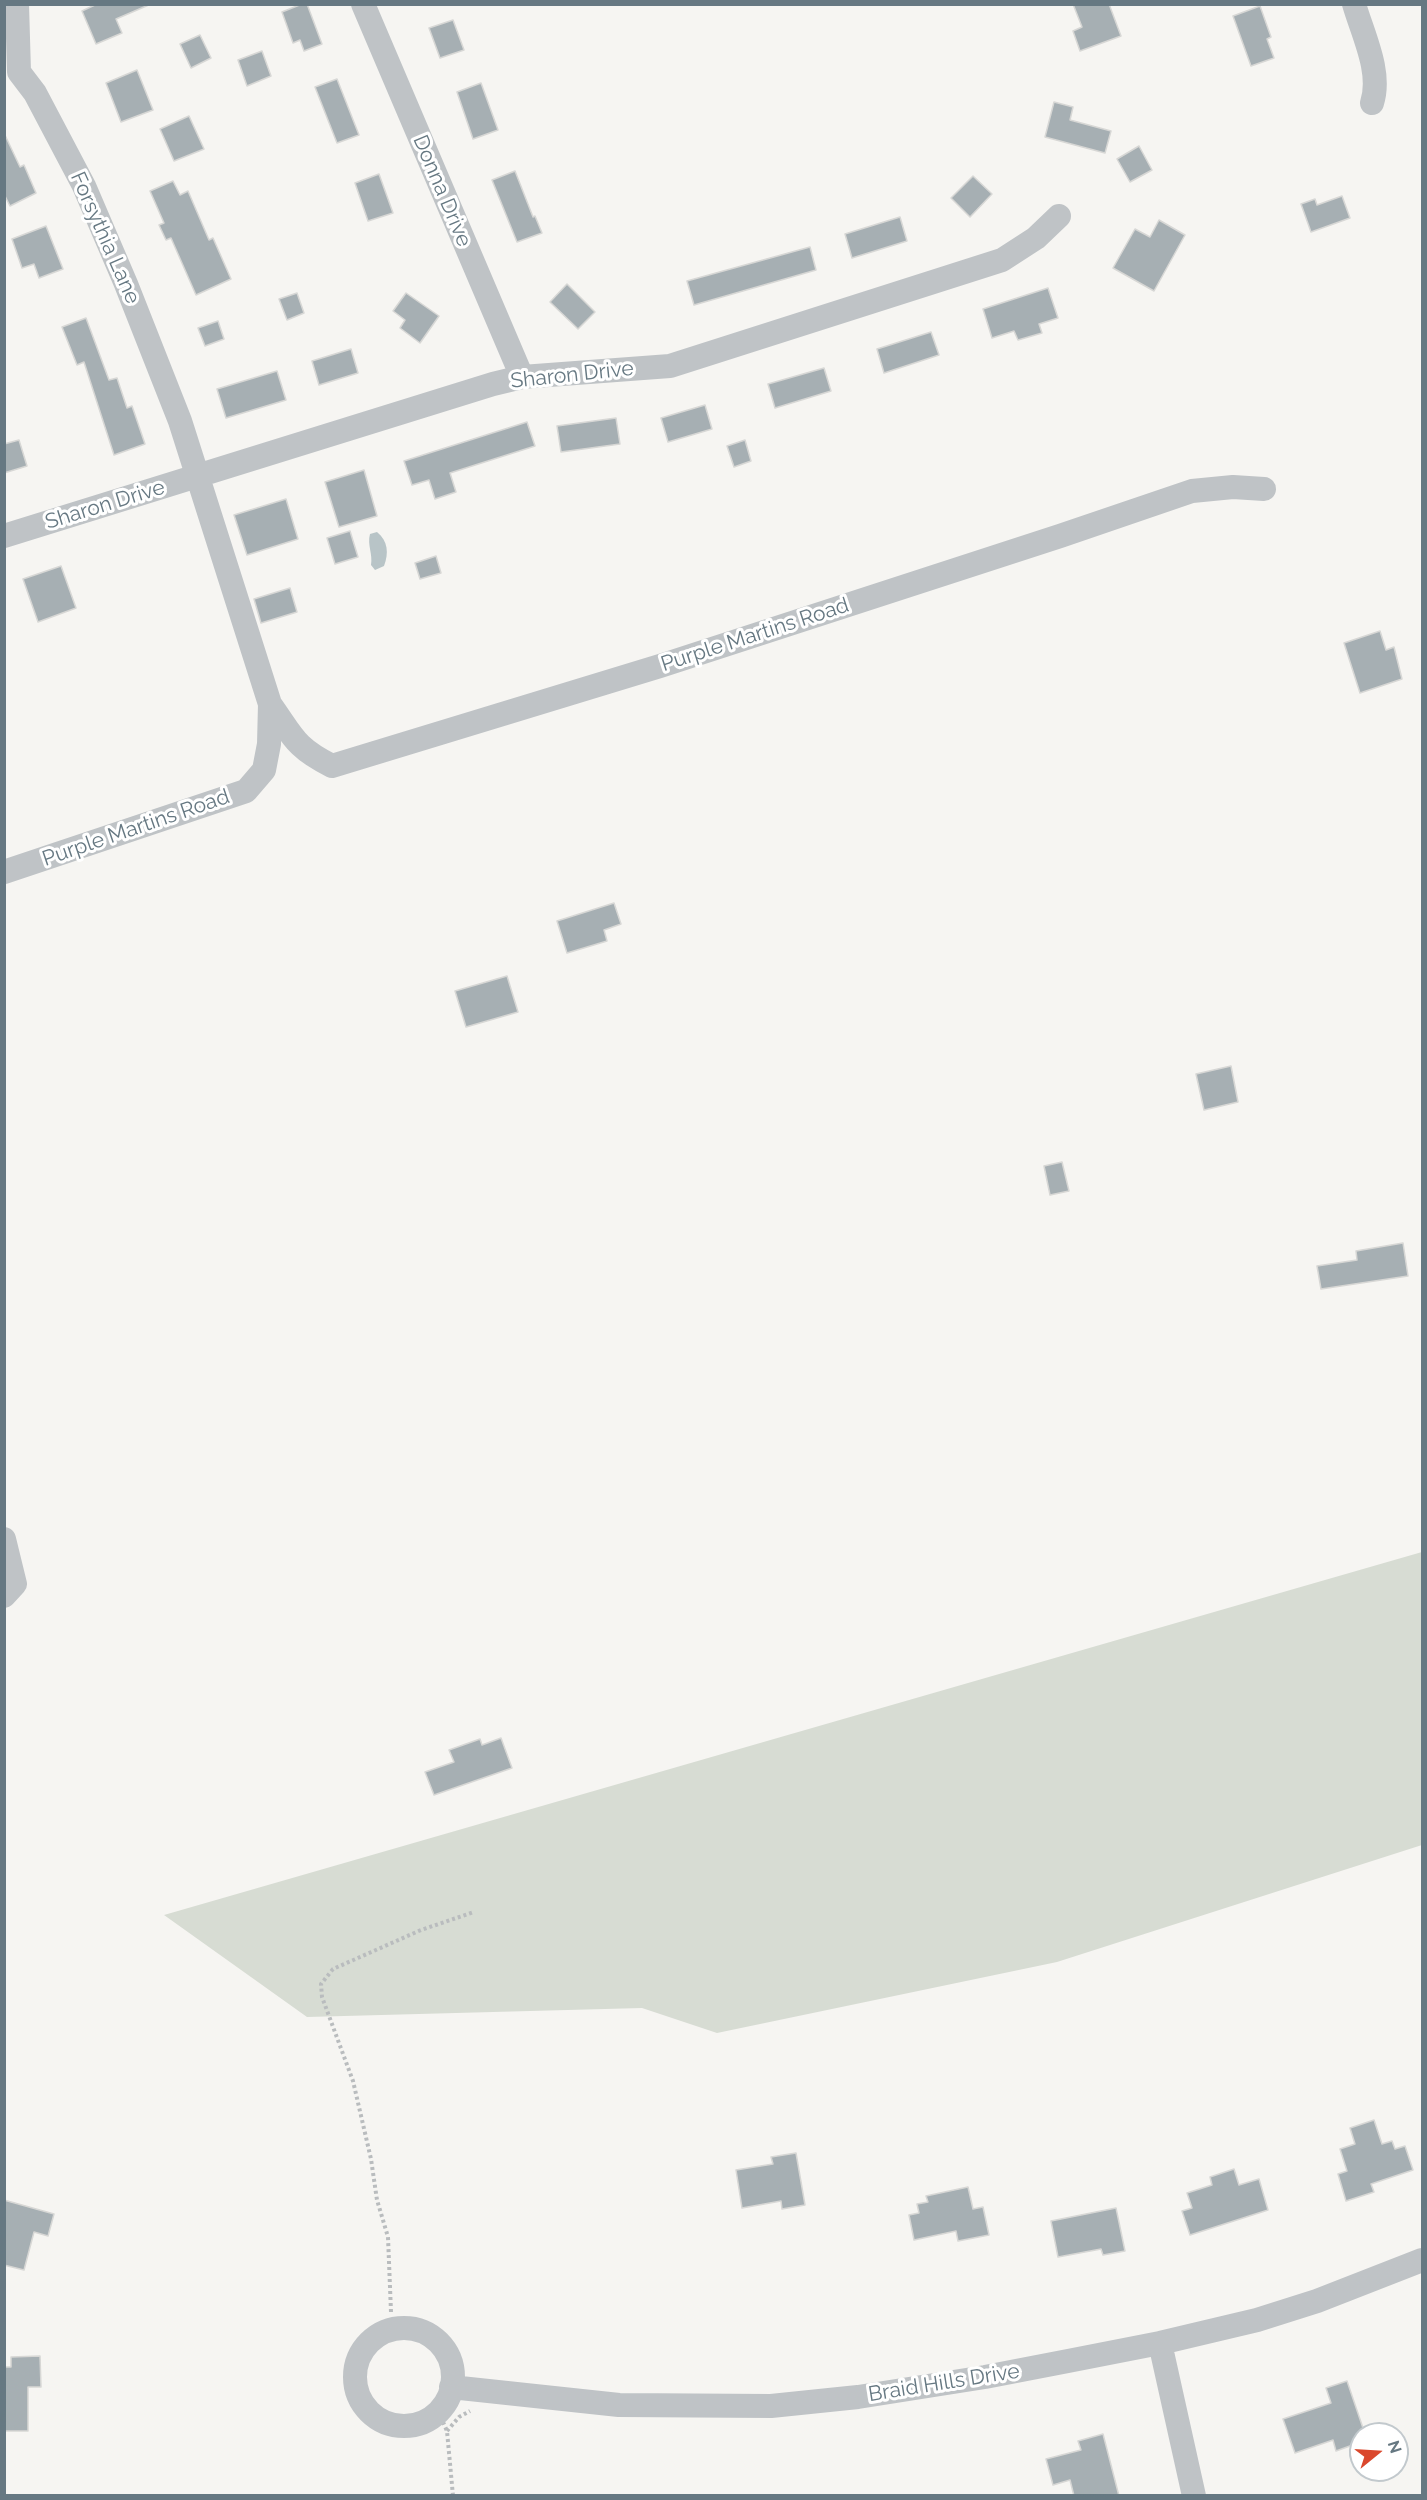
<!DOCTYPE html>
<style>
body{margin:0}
#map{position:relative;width:1427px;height:2500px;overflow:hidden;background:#f6f5f2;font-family:Raleway,sans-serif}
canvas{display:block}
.frame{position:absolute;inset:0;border:6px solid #667882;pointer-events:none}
.north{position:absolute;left:1349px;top:2422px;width:60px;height:60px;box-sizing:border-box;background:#fff;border:2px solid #c2c9cd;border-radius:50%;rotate:72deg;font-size:16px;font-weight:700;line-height:24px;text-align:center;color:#667882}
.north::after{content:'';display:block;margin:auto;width:21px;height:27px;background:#da482d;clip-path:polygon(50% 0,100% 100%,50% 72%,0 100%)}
</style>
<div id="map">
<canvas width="1427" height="2500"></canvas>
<div class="frame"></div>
<div class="north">N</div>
</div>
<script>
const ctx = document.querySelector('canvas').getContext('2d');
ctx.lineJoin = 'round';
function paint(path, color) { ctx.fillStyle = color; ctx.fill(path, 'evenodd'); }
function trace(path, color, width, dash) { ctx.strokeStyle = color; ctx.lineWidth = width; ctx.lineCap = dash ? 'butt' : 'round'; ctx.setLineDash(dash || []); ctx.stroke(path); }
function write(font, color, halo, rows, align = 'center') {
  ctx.font = font + ' Raleway,sans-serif'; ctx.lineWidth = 6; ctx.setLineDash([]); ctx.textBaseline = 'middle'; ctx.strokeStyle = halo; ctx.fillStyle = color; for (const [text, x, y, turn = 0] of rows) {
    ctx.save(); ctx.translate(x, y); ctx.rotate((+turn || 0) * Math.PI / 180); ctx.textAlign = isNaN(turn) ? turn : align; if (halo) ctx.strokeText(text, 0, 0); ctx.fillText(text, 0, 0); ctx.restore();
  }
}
paint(new Path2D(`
 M1422 1552V1845L1057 1962 717 2033 642 2008 307 2017 164 1915Z`), '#d7dcd3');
paint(new Path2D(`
 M377 532C388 541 389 553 384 566L375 570 371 565C373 554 367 545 370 534Z`), '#b8c4c7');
const building = new Path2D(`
 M97 4H151L116 19 122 33 96 44 82 11Z
 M302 4H307L322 44 304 51 300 40 293 43 282 12Z
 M1073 4H1109L1121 36 1080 51 1073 31 1082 27Z
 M1260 6 1271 37 1267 39 1274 58 1251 66 1233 16Z
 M453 20 464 50 440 58 429 28Z
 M200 35 211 58 191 68 180 44Z
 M262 51 271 76 247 86 238 60Z
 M137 70 153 110 121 122 106 83Z
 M337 79 359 135 337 143 315 87Z
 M481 83 498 130 473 139 457 92Z
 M1054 102 1073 107 1070 120 1111 131 1105 153 1045 137Z
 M189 116 204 149 174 161 160 129Z
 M4 133 20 167 24 165 36 193 10 206 4 194Z
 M1139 146 1152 170 1130 182 1117 159Z
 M515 171 533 217 535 216 542 233 517 242 492 180Z
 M379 174 393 213 368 221 355 183Z
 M973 176 992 194 970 217 951 198Z
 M173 181 180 195 188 191 209 240 213 238 231 279 196 295 171 238 166 240 159 225 164 223 150 191Z
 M1342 196 1350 218 1311 232 1301 204 1315 199 1317 205Z
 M900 217 907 241 852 258 845 234Z
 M1159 220 1185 235 1154 291 1113 268 1135 229 1150 237Z
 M46 226 63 269 39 278 34 264 22 268 12 239Z
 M810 247 816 270 694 305 687 281Z
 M567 284 595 312 578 329 550 302Z
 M1048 288 1058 318 1039 324 1042 333 1018 340 1014 331 992 338 983 309Z
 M297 293 304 313 287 320 279 299Z
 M406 293 439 316 420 343 400 328 405 320 393 311Z
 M86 318 109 380 117 378 127 408 132 406 145 444 114 455 84 362 77 365 62 327Z
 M218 321 224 339 205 346 198 328Z
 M931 332 939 355 884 373 877 349Z
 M351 349 358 373 319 385 312 361Z
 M824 368 831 391 775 408 768 384Z
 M277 371 286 400 226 418 217 389Z
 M705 405 712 429 668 442 661 418Z
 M616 418 620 444 561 452 557 426Z
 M527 422 535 446 450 473 456 492 435 499 429 480 412 485 404 461Z
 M19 440 27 466 4 473V444Z
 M745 440 751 461 734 467 727 446Z
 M364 470 377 516 339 527 325 482Z
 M286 499 298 539 247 555 234 515Z
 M350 531 358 557 335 564 327 538Z
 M436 556 441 573 420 579 415 563Z
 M61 566 76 608 38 622 23 579Z
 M290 588 297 612 261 623 254 599Z
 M1380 631 1386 650 1394 647 1402 679 1360 693 1344 643Z
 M614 903 621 924 604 930 607 941 567 953 557 921Z
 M507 976 518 1012 466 1027 455 991Z
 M1231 1066 1238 1102 1204 1110 1196 1074Z
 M1062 1162 1069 1191 1050 1195 1044 1166Z
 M1403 1243 1408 1276 1321 1289 1317 1266 1357 1260 1356 1251Z
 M501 1738 512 1768 434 1795 425 1772 454 1762 449 1750 480 1739 482 1745Z
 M1374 2120 1382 2144 1392 2141 1395 2149 1405 2146 1413 2170 1371 2184 1374 2192 1346 2201 1338 2174 1347 2171 1340 2149 1355 2144 1350 2128Z
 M796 2153 805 2205 782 2209 781 2201 742 2208 736 2170 773 2164 771 2157Z
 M1234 2169 1239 2185 1259 2179 1268 2210 1190 2235 1182 2211 1192 2208 1187 2193 1212 2185 1210 2177Z
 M968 2187 973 2209 983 2207 989 2235 958 2241 956 2231 914 2240 909 2215 919 2213 917 2204 928 2202 926 2196Z
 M4 2200 54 2214 48 2236 34 2232 24 2270 4 2265Z
 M1116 2208 1125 2251 1103 2255 1101 2249 1058 2257 1051 2221Z
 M40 2356 41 2387H28V2431H4V2367H11V2357Z
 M1347 2381 1365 2434H1361V2442L1336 2451 1333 2440 1295 2453 1283 2419 1331 2403 1326 2388Z
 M1103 2434 1119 2496H1074L1070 2480 1053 2485 1046 2459 1081 2450 1078 2441Z`);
paint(building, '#a6afb3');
trace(building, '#d7d7d5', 1.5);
trace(new Path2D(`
 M391 2312 388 2237 377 2200 371 2159 353 2081 322 1997 321 1984 333 1969 421 1930 474 1912
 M438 2411 447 2431 453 2496
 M447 2431 459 2417 470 2411`), '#b9bcbe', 4, [3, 3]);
trace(new Path2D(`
 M17 4 19 72 35 93 84 186 126 284 180 421 270 704C293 736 294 747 332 766L660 666 1060 536 1192 491 1233 487 1264 489
 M363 4 522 377
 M1354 4C1363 35 1382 72 1372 103
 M4 536 493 384 522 377 670 366 1002 260 1036 238 1059 216
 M4 872 246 791 264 770 269 744 270 704
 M4 1539 15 1584 4 1596
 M355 2377a49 49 0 1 1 98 0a49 49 0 1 1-98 0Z
 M1160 2343 1194 2496
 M451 2387 619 2405 771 2406 858 2397 985 2377 1068 2361 1160 2343 1257 2320 1317 2301 1422 2260`), '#bfc3c6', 24);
write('21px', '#667882', '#fff', [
 ["Donna Drive",442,191,67],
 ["Forsythia Lane",105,238,66],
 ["Sharon Drive",572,375,-6],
 ["Sharon Drive",105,505,-17],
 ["Purple Martins Road",755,635,-18],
 ["Purple Martins Road",136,828,-19],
 ["Braid Hills Drive",944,2383,-9]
]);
</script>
